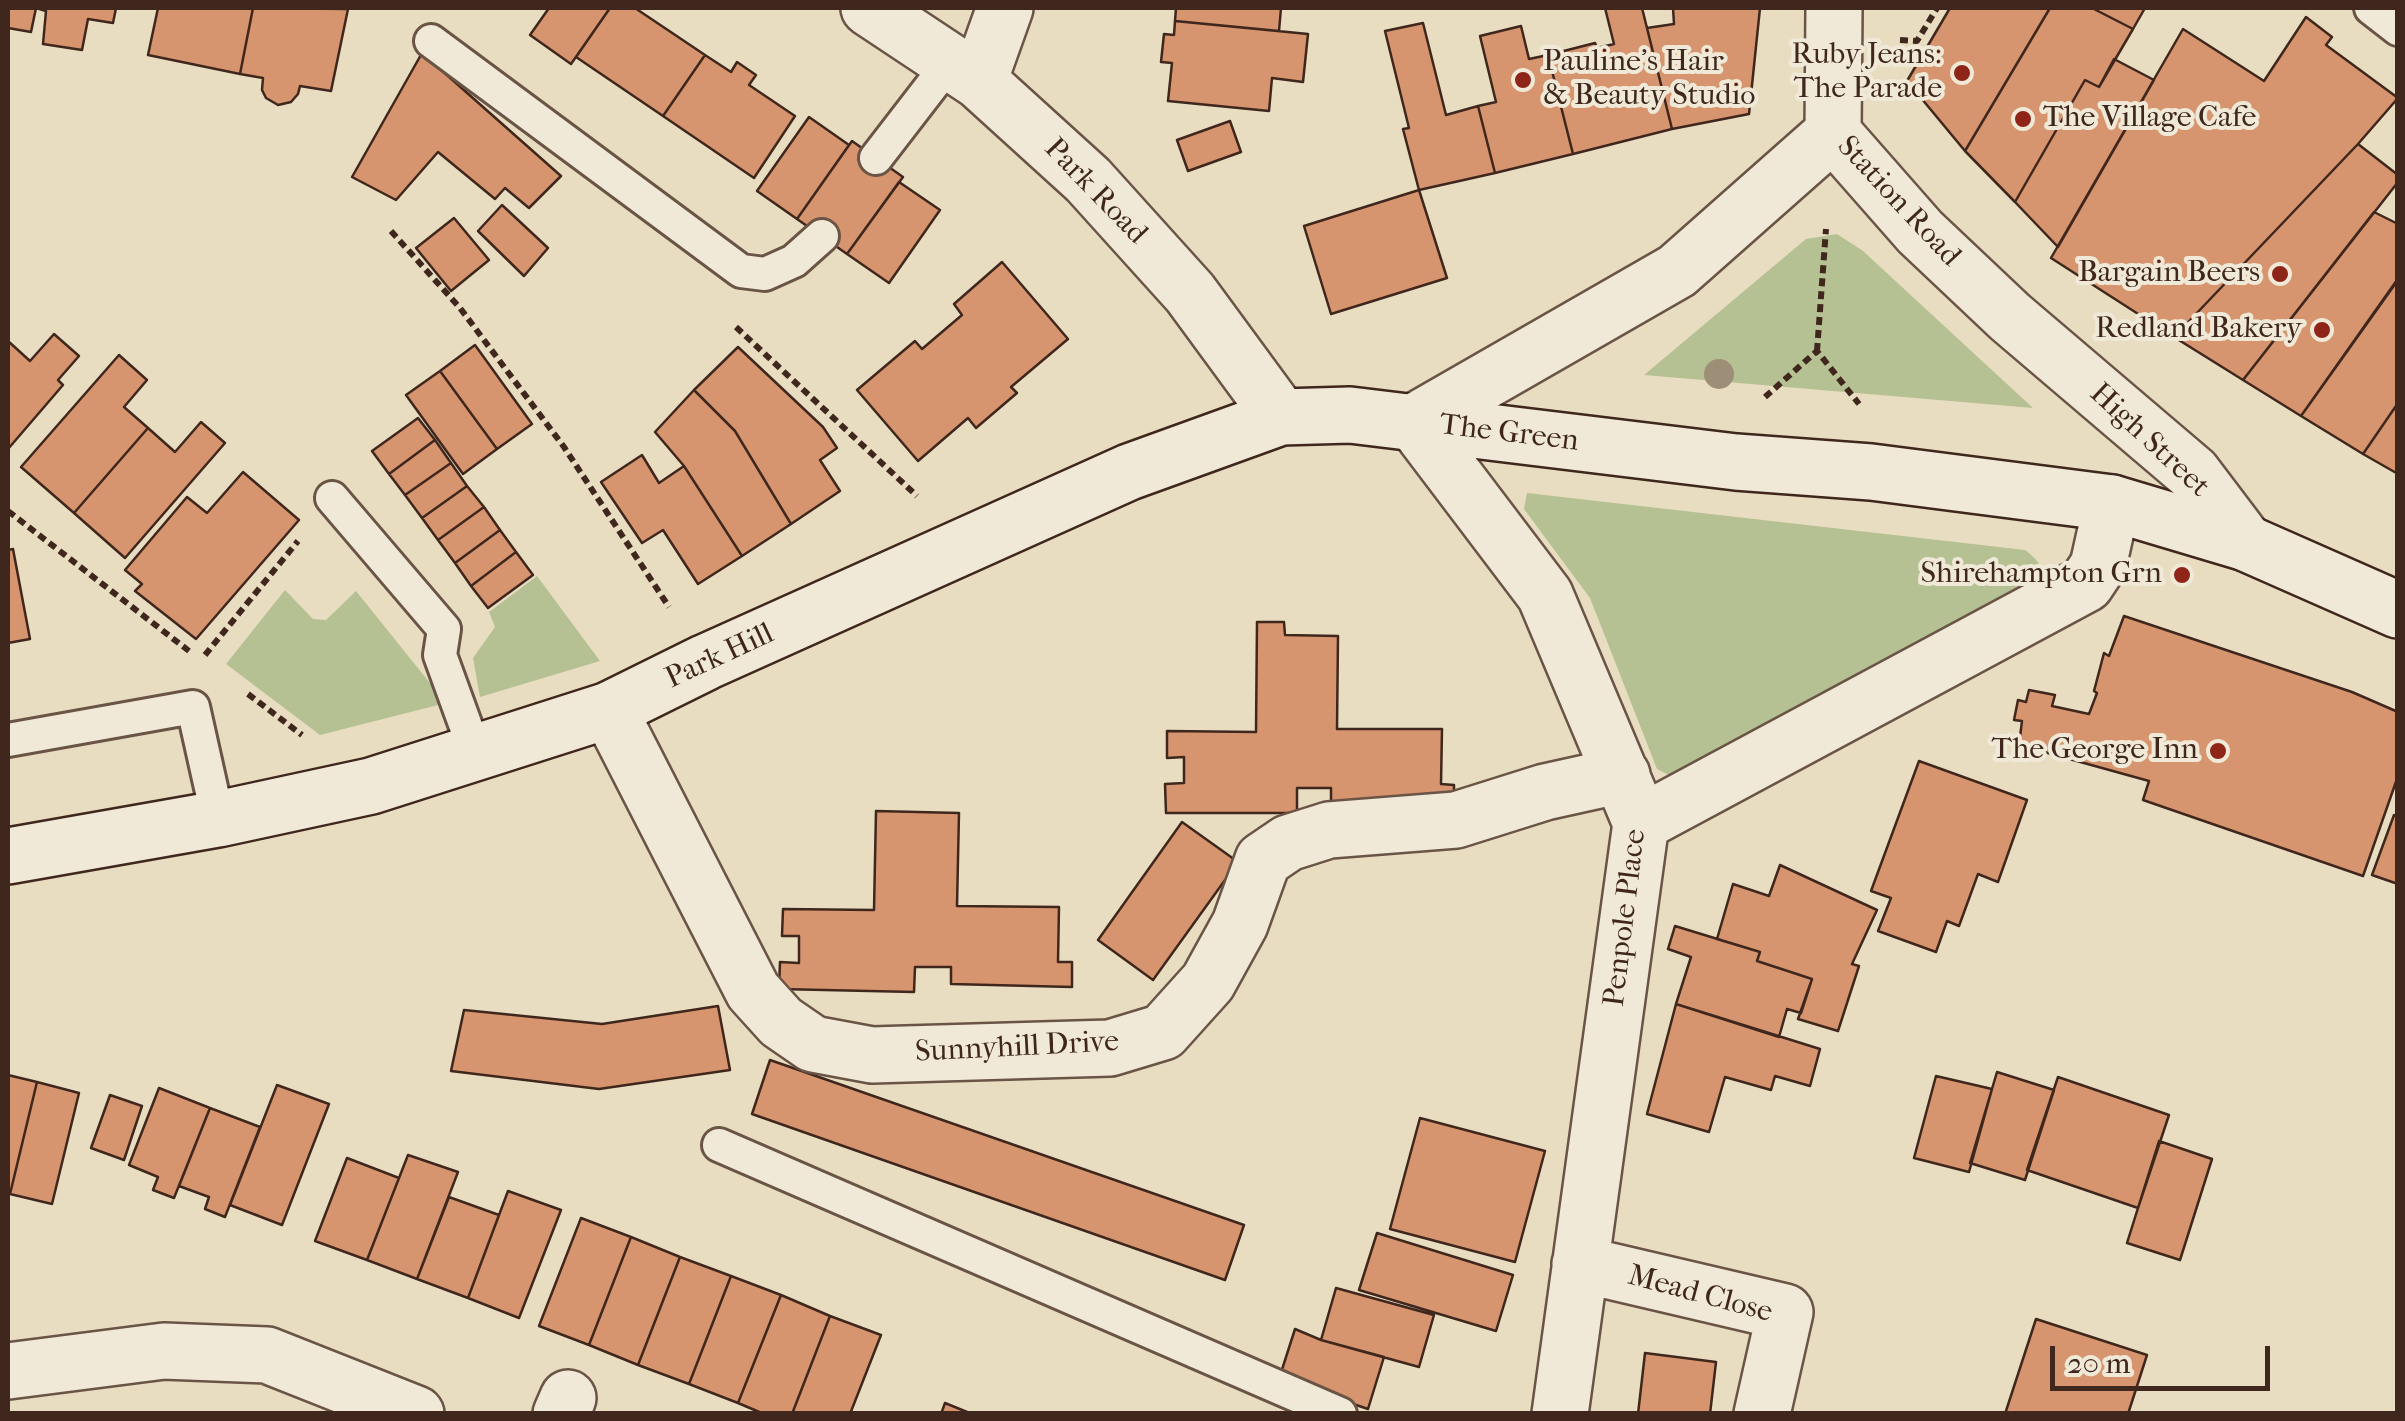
<!DOCTYPE html>
<style>
body{margin:0}
#map{position:relative;width:2405px;height:1421px;overflow:hidden;background:#e8ddc1;font-family:"IM FELL French Canon",serif}
canvas{display:block}
.frame{position:absolute;inset:0;border:10px solid #40271d;pointer-events:none}
.scale{position:absolute;left:2050px;top:1346px;width:220px;height:45px;box-sizing:border-box;border:5px solid #40271d;border-top:0;padding-left:12px;font-size:30px;line-height:35px;white-space:nowrap;color:#40271d;-webkit-text-stroke:8px #f0e9d7;paint-order:stroke}
</style>
<div id="map">
<canvas width="2405" height="1421"></canvas>
<div class="frame"></div>
<div class="scale">20 m</div>
</div>
<script>
const ctx = document.querySelector('canvas').getContext('2d');
ctx.lineJoin = 'round';
function paint(path, color) { ctx.fillStyle = color; ctx.fill(path, 'evenodd'); }
function trace(path, color, width, dash) { ctx.strokeStyle = color; ctx.lineWidth = width; ctx.lineCap = dash ? 'butt' : 'round'; ctx.setLineDash(dash || []); ctx.stroke(path); }
function write(font, color, halo, rows, align = 'center') {
  ctx.font = font + ' "IM FELL French Canon",serif'; ctx.lineWidth = 8; ctx.setLineDash([]); ctx.textBaseline = 'middle'; ctx.strokeStyle = halo; ctx.fillStyle = color; for (const [text, x, y, turn = 0] of rows) {
    ctx.save(); ctx.translate(x, y); ctx.rotate((+turn || 0) * Math.PI / 180); ctx.textAlign = isNaN(turn) ? turn : align; if (halo) ctx.strokeText(text, 0, 0); ctx.fillText(text, 0, 0); ctx.restore();
  }
}
paint(new Path2D(`
 M1837 234 1863 251 2033 408 1644 375 1806 239Z
 M1527 493 2025 550C2037 559 2042 565 2045 580L1673 777 1657 769 1590 598 1524 509Z
 M537 576 600 661 480 697 473 658 495 627 489 612Z
 M285 590 313 619 326 620 356 591 446 703 320 735 226 664Z`), '#b6c193');
const building = new Path2D(`
 M8 8H36L31 32 8 28Z
 M36 8H116L113 23 88 19 82 50 43 44 46 11Z
 M158 8H253L240 74 148 55Z
 M253 8 348 9 331 91 300 86 298 94 291 102 278 105 266 98 262 90 263 78 240 74Z
 M549 8H610L571 64 530 35Z
 M610 8H635L705 55 663 116 576 57Z
 M1176 8H1281L1279 31 1175 21Z
 M1605 8H1642L1672 129 1573 154 1548 55 1595 43 1597 48 1614 44Z
 M1673 8H1760L1749 114 1672 129 1647 28 1674 24Z
 M1950 8H2050L1965 151 1907 81Z
 M2050 8H2092L2133 29 2099 87 2085 80 2015 202 1965 151Z
 M2092 8H2145L2133 29Z
 M2306 17 2332 37 2326 45 2398 98 2358 144 2174 337 2051 258 2183 29 2264 81Z
 M1175 21 1308 34 1303 82 1272 78 1269 111 1168 101 1172 63 1161 62 1164 34 1174 35Z
 M1423 23 1446 115 1478 106 1495 173 1419 190 1403 129 1409 128 1385 31Z
 M1521 26 1529 59 1548 55 1573 154 1495 173 1478 106 1496 102 1480 36Z
 M422 53 561 176 529 208 505 188 495 199 438 152 396 200 352 177Z
 M705 55 731 72 737 62 756 75 749 85 795 116 754 178 663 116Z
 M2114 59 2154 80 2058 247 2015 202 2085 80 2099 87Z
 M809 117 849 145 797 219 757 191Z
 M1230 121 1241 152 1188 171 1177 140Z
 M852 141 903 177 847 254 797 219Z
 M2358 144 2398 175V182L2243 380 2174 337Z
 M899 182 940 210 889 283 847 254Z
 M1419 190 1447 278 1331 314 1304 226Z
 M502 205 548 248 524 276 478 231Z
 M2374 212 2398 224V280L2301 416 2243 380Z
 M454 218 489 260 451 291 416 248Z
 M1002 262 1068 339 1011 387 1017 393 976 428 968 418 918 461 857 390 915 341 922 349 962 315 954 304Z
 M2397 280 2398 403 2363 454 2301 416Z
 M54 334 79 356 58 380 63 385 8 449V341L30 361Z
 M475 345 532 424 497 449 440 371Z
 M738 347 823 427 837 448 820 460 840 491 791 524 735 431 694 390Z
 M119 355 147 380 124 407 148 428 74 513 21 467Z
 M440 371 497 449 463 474 406 395Z
 M694 390 735 431 791 524 742 556 684 466 655 432Z
 M2398 403V474L2363 454Z
 M418 418 435 440 389 474 372 451Z
 M201 422 225 443 125 558 74 513 148 428 175 452Z
 M435 440 451 463 405 495 389 474Z
 M642 455 659 483 684 466 742 556 698 584 663 530 642 543 601 482Z
 M451 463 467 486 422 518 405 495Z
 M243 472 299 520 196 639 135 591 142 584 125 570 187 497 207 513Z
 M467 486 484 507 438 540 422 518Z
 M484 507 500 530 455 563 438 540Z
 M500 530 516 552 471 586 455 563Z
 M13 549 30 639 8 643V550Z
 M516 552 533 575 488 608 471 586Z
 M2124 616 2352 692 2398 712V776L2363 876 2143 800 2149 781 2019 745 2022 721 2014 720 2018 700 2026 702 2029 690 2055 695 2052 706 2089 714 2097 693 2094 691 2104 653 2109 656Z
 M1257 622H1284L1285 635 1338 636 1337 729H1442L1441 784 1454 785V808L1331 807V788H1297V813H1166L1165 784 1184 783V757L1167 758V731L1256 732Z
 M1919 761 2027 800 1998 882 1978 874 1959 926 1947 921 1936 952 1878 931 1891 898 1871 891Z
 M876 811 959 813 957 906 1059 907 1058 962H1072V987L951 984V967H915L914 992 779 989 780 962 799 963V936H782L783 909 874 910Z
 M2394 815 2398 817V884L2372 875Z
 M1182 822 1238 862 1153 980 1098 940Z
 M1780 865 1877 910 1852 964 1859 966 1838 1031 1798 1019 1812 979 1757 961 1760 952 1717 939 1733 884 1769 896Z
 M1675 926 1760 952 1757 961 1812 979 1801 1013 1787 1009 1779 1037 1676 1004 1691 957 1668 949Z
 M1676 1004 1820 1049 1810 1086 1775 1076 1771 1090 1725 1077 1709 1132 1647 1114Z
 M718 1006 730 1070 599 1089 451 1071 464 1010 602 1024Z
 M770 1060 1244 1225 1225 1280 752 1114Z
 M1997 1072 2054 1090 2025 1180 1970 1163Z
 M8 1075 37 1082 10 1194H8Z
 M1936 1076 1992 1089 1969 1172 1914 1158Z
 M2058 1077 2169 1115 2138 1208 2027 1170Z
 M37 1082 79 1093 52 1204 10 1194Z
 M277 1085 329 1104 282 1225 230 1205Z
 M159 1088 210 1108 174 1198 153 1190 158 1177 129 1165Z
 M110 1095 142 1106 124 1160 91 1148Z
 M210 1108 260 1127 225 1217 205 1209 209 1197 179 1186Z
 M1420 1118 1545 1151 1515 1262 1390 1229Z
 M2159 1141 2212 1159 2180 1260 2127 1243Z
 M408 1155 458 1172 417 1279 367 1260Z
 M347 1158 399 1178 367 1260 315 1241Z
 M508 1191 561 1210 519 1318 468 1298Z
 M449 1197 499 1215 468 1298 417 1279Z
 M581 1218 631 1237 589 1345 539 1326Z
 M1377 1233 1513 1275 1496 1331 1359 1290Z
 M631 1237 680 1257 638 1365 589 1345Z
 M680 1257 731 1276 689 1384 638 1365Z
 M731 1276 781 1295 738 1403 689 1384Z
 M1336 1288 1434 1315 1419 1367 1321 1340Z
 M781 1295 830 1316 792 1414H764L738 1403Z
 M830 1316 881 1335 850 1414H792Z
 M2036 1319 2147 1355 2128 1414H2005Z
 M1295 1329 1321 1340 1384 1357 1368 1409 1279 1379Z
 M1645 1353 1716 1362 1710 1414H1638Z
 M945 1403 972 1414H941Z`);
paint(building, '#d6956e');
trace(building, '#40271d', 2.5);
const lane = new Path2D(`
 M2371 8 2398 29
 M431 41 741 271 765 274 794 261 822 236
 M876 158 950 62
 M332 498 444 629 440 655 476 754
 M8 740 193 707 218 819
 M719 1145 1340 1414`);
const street = new Path2D(`
 M869 8 979 81 1088 180 1190 293 1281 417
 M1834 8 1833 133 1920 232 2010 317 2193 473 2246 543
 M979 81 1005 8
 M609 710 753 991 781 1022 813 1044 872 1055 1110 1048 1163 1032 1208 982 1240 924 1263 860 1288 843 1329 830 1456 820 1545 792 1622 775
 M1641 823 2086 584 2098 566 2112 503
 M1580 1264 1785 1312 1762 1414
 M8 1371 164 1351 267 1355 416 1414
 M561 1414 568 1398
 M1560 1414 1641 823 1545 595 1414 422 1677 271 1833 133`);
const secondary = new Path2D(`
 M8 856 218 819 371 786 609 710 706 662 1129 472 1281 417 1350 415 1736 462 1871 472 2112 503 2246 543 2398 610`);
trace(lane, '#6a5446', 38);
trace(street, '#6a5446', 60);
trace(secondary, '#40271d', 60);
trace(new Path2D(`
 M1900 40 1917 41 1937 8
 M391 231 460 308 564 447 669 607
 M736 327 917 496
 M1817 351 1826 229
 M1765 397 1817 351 1859 404
 M8 511 189 651
 M205 655 298 541
 M248 694 302 735`), '#40271d', 6, [8, 5]);
trace(lane, '#f0e9d7', 32);
trace(street, '#f0e9d7', 55);
trace(secondary, '#f0e9d7', 55);
ctx.fillStyle = '#9c8e77';
for (const [x, y] of [
 [1719,374]
]) { ctx.beginPath(); ctx.arc(x, y, 15, 0, 2 * Math.PI); ctx.fill(); }
for (const [x, y, r, color] of [
 [1962,73,10,"#8f2418"],
 [1523,80,10,"#8f2418"],
 [2023,119,10,"#8f2418"],
 [2280,274,10,"#8f2418"],
 [2322,330,10,"#8f2418"],
 [2182,575,10,"#8f2418"],
 [2218,751,10,"#8f2418"]
]) { const dot = new Path2D(); dot.arc(x, y, r, 0, 2 * Math.PI); ctx.fillStyle = color; ctx.fill(dot); trace(dot, '#f0e9d7', 4); }
write('30px', '#40271d', '#f0e9d7', [
 ["Ruby Jeans:",1942,56],
 ["The Parade",1942,90],
 ["Pauline's Hair",1543,63,"left"],
 ["& Beauty Studio",1543,97,"left"],
 ["The Village Cafe",2043,119,"left"],
 ["Bargain Beers",2260,274],
 ["Redland Bakery",2302,330],
 ["Shirehampton Grn",2162,575],
 ["The George Inn",2198,751]
], 'right');
write('30px', '#40271d', '#f0e9d7', [
 ["Park Road",1095,192,46],
 ["Station Road",1898,202,47],
 ["The Green",1509,434,7],
 ["High Street",2149,441,43],
 ["Park Hill",720,657,-25],
 ["Penpole Place",1626,918,-83],
 ["Sunnyhill Drive",1017,1048,-3],
 ["Mead Close",1700,1295,15]
]);
</script>
